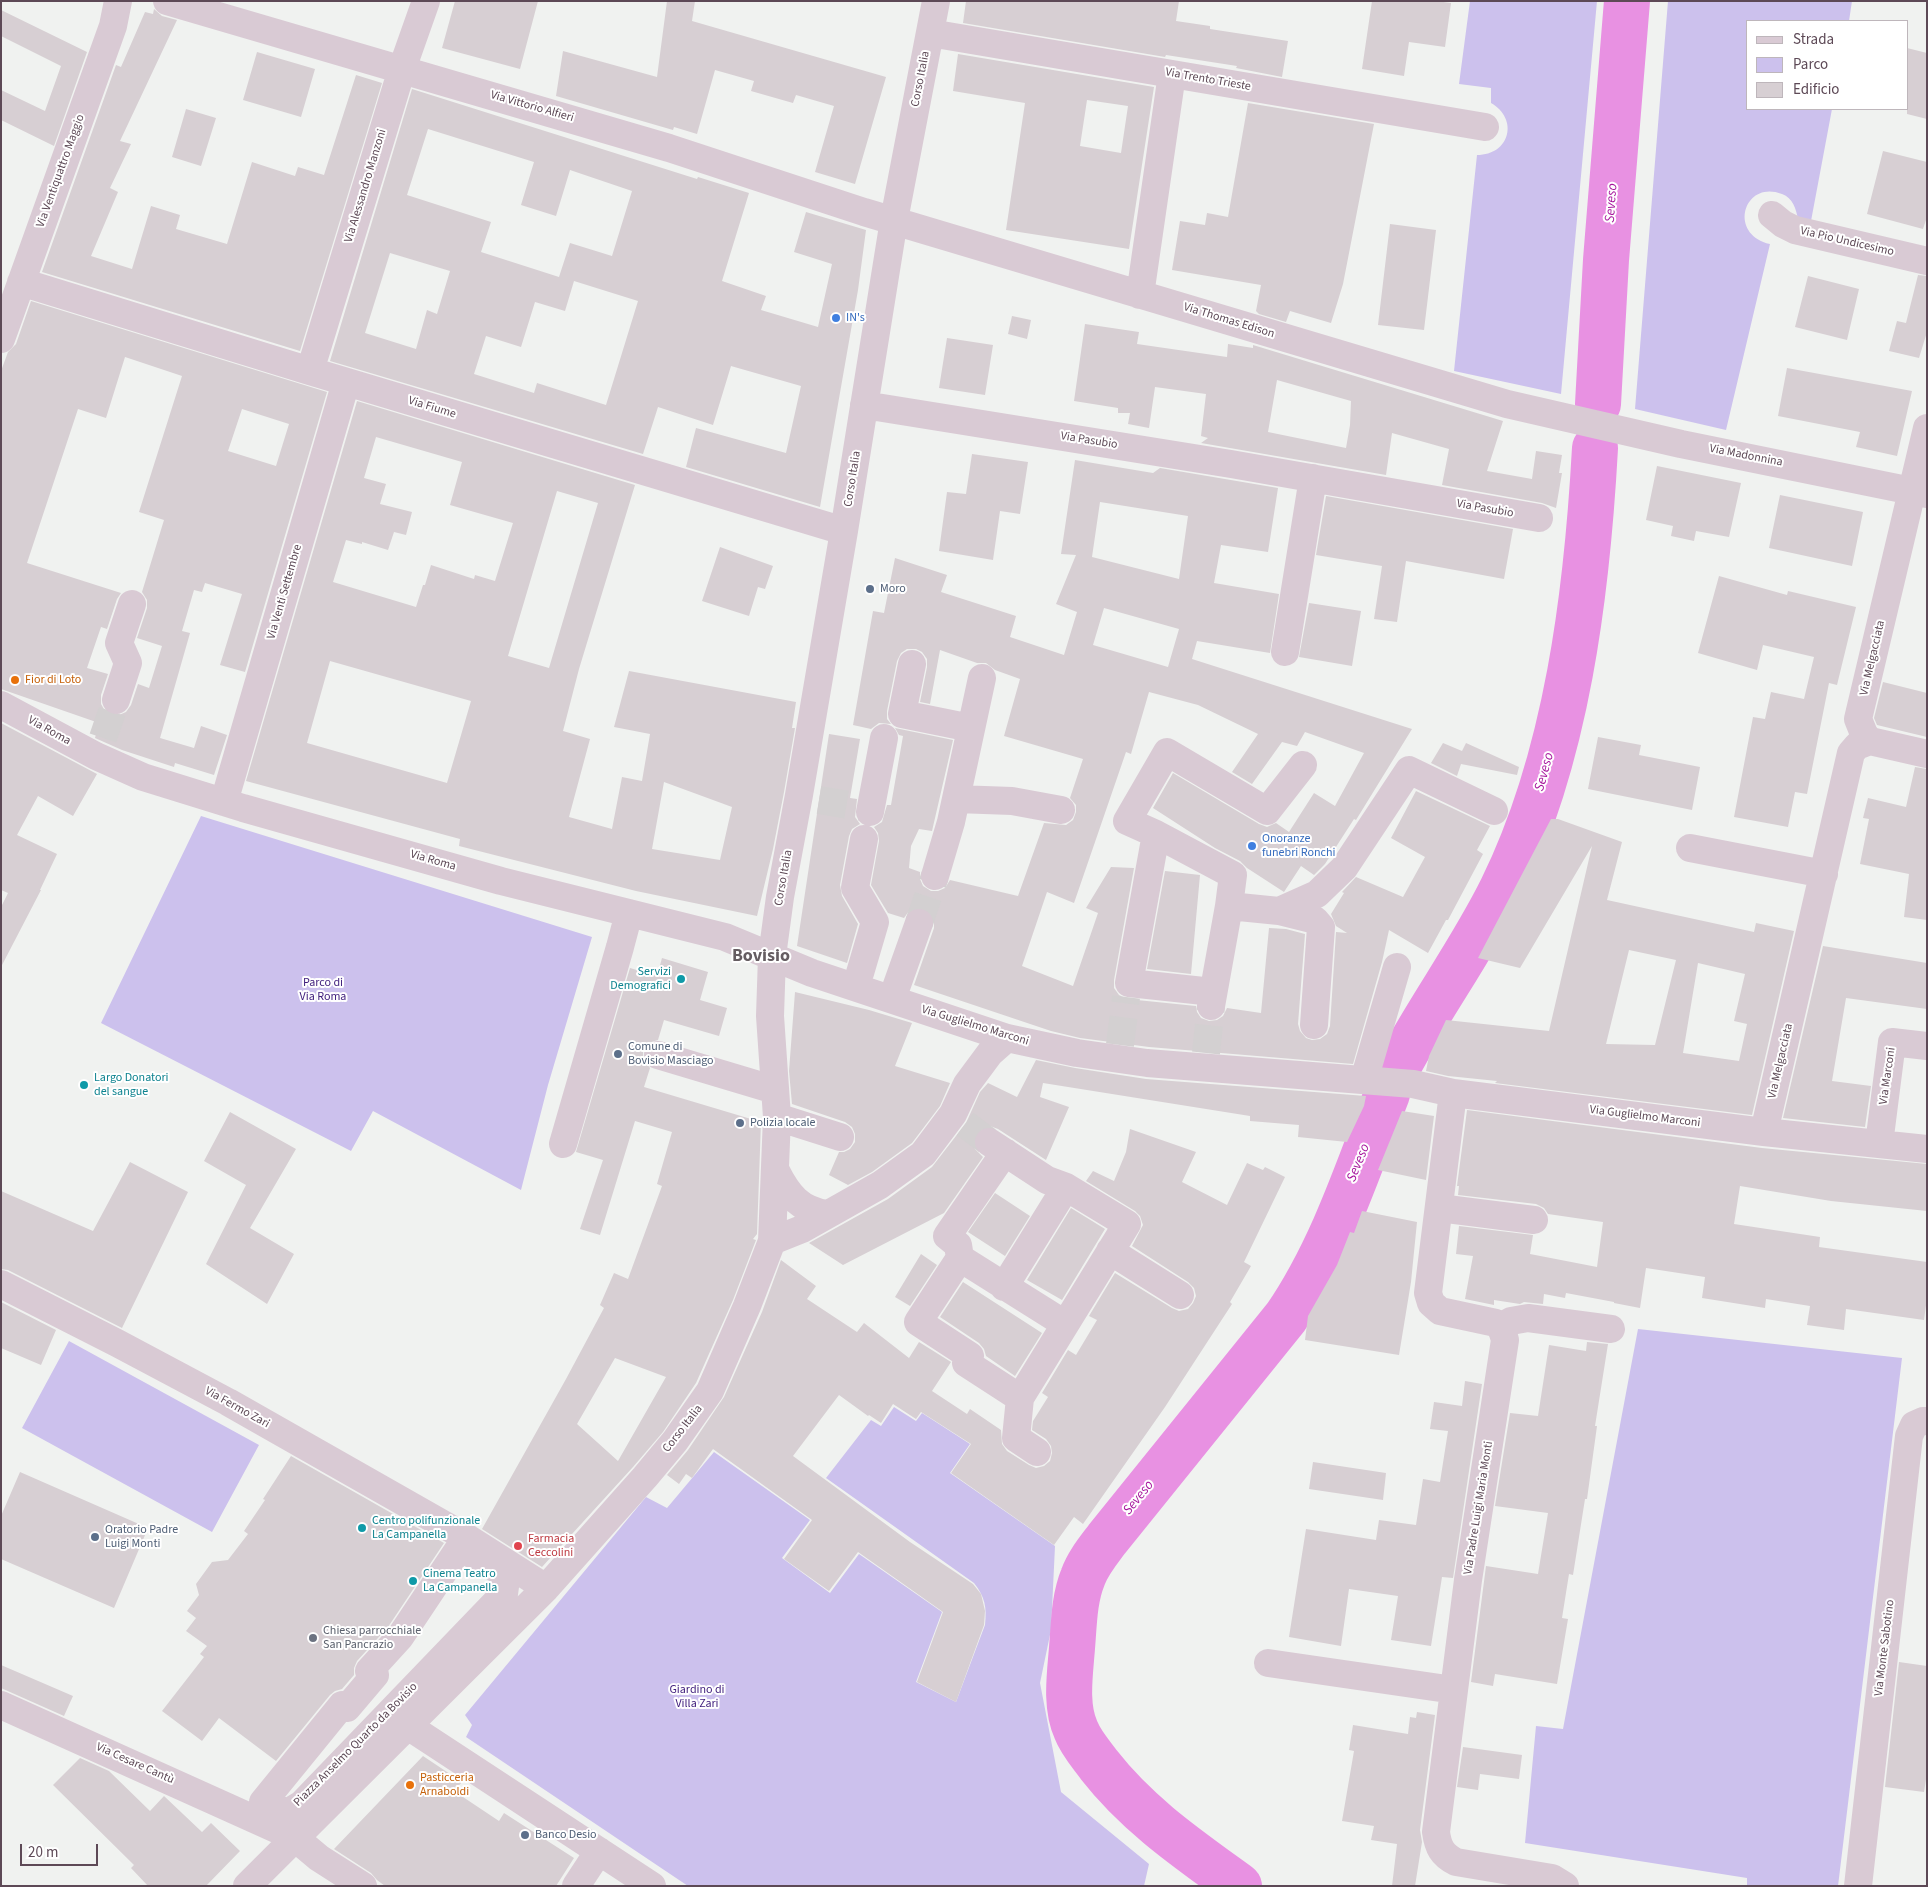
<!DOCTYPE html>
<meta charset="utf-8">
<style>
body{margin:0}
#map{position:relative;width:1928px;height:1887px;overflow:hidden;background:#f0f2f0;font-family:"Source Sans 3",sans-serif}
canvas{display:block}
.frame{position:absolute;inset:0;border:2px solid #5d4956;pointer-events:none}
.legend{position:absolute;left:1746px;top:20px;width:162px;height:90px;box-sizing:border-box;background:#fff;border:1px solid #beb6bb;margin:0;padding:6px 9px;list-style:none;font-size:15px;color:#5d4956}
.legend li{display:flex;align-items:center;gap:10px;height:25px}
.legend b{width:25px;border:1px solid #beb6bb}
.scale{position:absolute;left:20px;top:1844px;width:78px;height:22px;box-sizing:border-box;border:2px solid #5d4956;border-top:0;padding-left:6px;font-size:15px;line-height:18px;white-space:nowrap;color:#5d4956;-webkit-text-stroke:4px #fff;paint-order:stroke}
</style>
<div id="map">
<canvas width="1928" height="1887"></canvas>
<div class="frame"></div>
<ul class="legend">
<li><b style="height:6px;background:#d9cad4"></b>Strada</li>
<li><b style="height:14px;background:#ccc1ed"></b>Parco</li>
<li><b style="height:14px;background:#d7cfd3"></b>Edificio</li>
</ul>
<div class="scale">20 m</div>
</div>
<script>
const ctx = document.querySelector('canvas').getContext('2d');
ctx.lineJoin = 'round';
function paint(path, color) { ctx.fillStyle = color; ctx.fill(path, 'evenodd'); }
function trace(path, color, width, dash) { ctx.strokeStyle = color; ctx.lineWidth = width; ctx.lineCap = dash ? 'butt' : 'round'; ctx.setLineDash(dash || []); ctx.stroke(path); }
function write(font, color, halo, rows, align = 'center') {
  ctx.font = font + ' "Source Sans 3",sans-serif'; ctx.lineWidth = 4; ctx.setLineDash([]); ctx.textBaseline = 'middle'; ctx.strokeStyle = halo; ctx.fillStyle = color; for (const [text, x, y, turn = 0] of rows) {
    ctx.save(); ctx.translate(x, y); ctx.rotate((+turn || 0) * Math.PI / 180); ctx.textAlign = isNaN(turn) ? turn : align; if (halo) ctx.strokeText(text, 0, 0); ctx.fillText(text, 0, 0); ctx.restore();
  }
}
paint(new Path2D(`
 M1470 1H1597L1561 394 1454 371 1477 155C1510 155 1519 119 1491 103V88L1459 84Z
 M1668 1H1852L1849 21H1747V109H1832L1811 221 1798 219C1796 209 1793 198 1782 194 1744 179 1727 234 1770 244L1726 430 1635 409Z
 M201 816 592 937 548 1085 521 1190 373 1111 351 1151 101 1023Z
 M1638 1329 1902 1358 1838 1886H1747V1878L1525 1843 1536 1726 1563 1729Z
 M69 1341 259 1445 212 1532 22 1428Z
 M894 1407 916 1421 922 1413 970 1444 950 1473 1055 1546 1051 1630 1040 1683 1061 1792 1149 1864 1144 1886H688L466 1737 472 1725 465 1715 646 1497 667 1508 714 1452 810 1520 782 1558 830 1593 859 1554 942 1612 916 1682 956 1702 985 1625C987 1607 985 1597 974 1583L826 1478 871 1420 881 1426Z`), '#ccc1ed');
trace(new Path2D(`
 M1598 404 1606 260 1627 1
 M1399 1065C1431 1005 1472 950 1502 889 1567 757 1587 594 1595 448
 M1239 1886C1188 1849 1138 1815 1099 1765 1091 1754 1081 1743 1076 1730 1065 1706 1070 1674 1072 1648 1074 1624 1074 1599 1083 1577 1088 1563 1098 1551 1107 1539L1286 1317C1332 1250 1358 1169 1387 1094`), '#e891e2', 46);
paint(new Path2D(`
 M455 1H538L520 69 442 48Z
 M667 1H695L692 21 886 77 855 184 815 172 834 106 796 95 793 103 751 91 754 81 715 70 697 134 674 127 673 130 556 96 563 51 657 77Z
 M966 1H1179L1176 21 1210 26V29L1288 41 1282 77 1236 68 1237 66 1166 55 1165 57 963 23Z
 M1372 1H1436L1451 3 1445 47 1409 42 1404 76 1362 69Z
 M154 9 162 16 177 20 120 141 131 144 110 188 118 192 91 256 132 269 151 206 180 215 176 229 227 244 252 162 295 176 298 167 324 175 356 75 382 83 300 351 42 272 116 65 121 67 145 12 153 14Z
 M1 10 87 52 54 146 1 120V90L45 111 61 66 1 36Z
 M1907 48 1927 53V119L1907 114Z
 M257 52 315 69 301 117 243 100Z
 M958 54 1154 87 1129 249 1006 230 1025 103 953 91ZM1087 100 1128 106 1121 153 1080 146Z
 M412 89 697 179 698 177 749 193 722 281 766 296 761 310 818 327 832 264 794 252 806 212 866 230 858 290 820 507 686 467 696 428 786 453 801 386 731 366 713 425 658 407 643 454 330 361ZM428 129 534 162 521 205 556 216 570 170 632 191 612 256 570 243 559 277 481 252 491 222 407 195ZM390 253 450 271 437 314 427 310 416 349 365 333ZM574 281 638 301 606 405 537 383 534 393 474 374 486 336 521 347 535 302 565 311Z
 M1248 103 1374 124 1343 284 1331 323 1290 311 1286 322 1259 314 1256 311 1261 285 1172 270 1180 221 1205 225 1207 213 1228 217Z
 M186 109 216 118 201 166 172 157Z
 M1883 151 1927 162V217L1923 229 1867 214Z
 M1390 224 1436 230 1424 330 1378 325Z
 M1918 275 1927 276V332L1919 358 1889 351 1897 321 1906 323Z
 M1808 276 1859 289 1847 340 1795 327Z
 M31 301 327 392 245 672 220 665 242 594 205 583 202 592 194 590 182 631 190 633 160 738 194 748 201 726 227 735 214 775 175 763 174 767 122 750 95 738 99 723 1 689V371L8 352 16 344ZM125 357 182 376 139 512 164 520 142 592 147 600V608L137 638 162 646 149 688 138 684 131 705 126 712 119 715H111L105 711 101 704V695L108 674 87 668 101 627 107 629 117 599 121 593 27 563 78 409 106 418ZM242 409 289 424 276 466 228 451Z
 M1012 316 1031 320 1027 339 1008 334Z
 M1085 324 1139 332 1137 344 1227 357 1228 344 1253 348V345L1503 421 1487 471 1532 479 1536 451 1562 455 1559 473H1562L1556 508 1542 503 1442 485 1449 449 1392 433 1386 475 1201 443 1208 438 1201 436 1206 394 1155 387 1149 428 1128 424 1130 413H1118V408L1074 401ZM1277 380 1351 401 1350 425 1346 448 1268 432Z
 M947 338 993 345 985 395 939 388Z
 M1787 368 1912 391 1897 456 1856 447 1860 432 1778 416Z
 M357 401 635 485 579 669 563 731 590 739 569 817 612 829 622 777 642 781 650 734 614 727 629 671 796 702 792 728H795L784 792 773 849 757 916 636 891 459 846 460 839 246 781ZM376 437 462 462 450 505 513 523 495 581 475 575 474 579 431 565 425 585H423L416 607 333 582 346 540 362 544V542L388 550 394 532 406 535 412 512 380 504 386 484 364 478ZM557 491 598 503 549 668 508 656ZM330 661 471 701 447 783 307 743ZM664 782 732 807 720 860 652 849Z
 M972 454 1028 462 1020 514 1000 511 993 560 939 551 947 492 966 494Z
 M1075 460 1153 473 1160 468 1278 488 1268 552 1221 545 1214 583 1279 594 1270 653 1197 641 1192 659 1412 729 1356 820 1354 819 1325 864 1314 875 1301 866 1284 892 1247 868 1240 861 1215 848 1153 808 1173 773 1259 824 1267 827 1276 823 1289 832 1314 793 1335 806 1364 753 1305 732 1297 746 1282 742 1252 784 1232 772 1258 734 1198 705 1149 692 1131 754 1126 752 1074 903 1047 892 1022 966 1073 986 1098 913 1086 908 1111 867 1134 868 1114 980V988L1119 995 1127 999 1196 1006 1197 1012 1201 1018 1209 1021 1217 1020 1223 1016 1227 1008 1261 1013 1269 928 1286 929 1305 934 1298 1024 1300 1031 1306 1038 1312 1040 1320 1039 1327 1034 1330 1026 1336 932 1347 933 1336 926 1331 914 1344 893 1342 892 1356 877 1403 897 1425 857 1391 838 1416 791 1490 826 1477 850 1483 854 1448 920H1446L1428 953 1389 930 1382 962 1353 1064 1149 1047 1080 1038 1051 1031 914 985 934 928V920L931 913 924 908H916L909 911 904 918 888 913 871 885 879 841 878 833 874 827 882 822 887 805H891L903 736 899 735 895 728 953 740 932 831 919 829 911 846 909 868 920 872V879L923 886 931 891H938L945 888 950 880 1018 896 1044 823 1066 825 1073 820 1076 812V805L1070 798 1083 759 1004 736 1020 679 995 670 986 663H977L940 650 930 704 920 702 927 667V659L922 652 916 649H907L901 653 897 661 887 711V719L891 724 879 723 871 729 853 725 873 611 884 613 895 558 947 575 941 592 1016 616 1010 637 1064 655 1077 612 1056 604 1076 555 1061 554ZM1100 502 1188 516 1179 579 1092 557ZM1104 608 1179 629 1168 667 1093 645Z
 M1657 466 1741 483 1729 537 1696 531 1694 541 1671 536 1673 526 1646 520Z
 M1780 495 1863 512 1852 566 1769 548Z
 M1326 496 1513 529 1504 579 1406 561 1397 622 1374 619 1382 566 1316 555Z
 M720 547 773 566 765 589 758 587 749 616 702 601Z
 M1719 576 1787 595 1788 591 1856 607 1837 685 1829 683 1807 794 1795 792 1788 827 1734 817 1753 717 1765 719 1771 692 1804 699 1814 657 1763 645 1757 670 1698 653Z
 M1309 603 1361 611 1352 666 1299 657Z
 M1883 682 1927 693V737L1877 725 1874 718Z
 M1 723 97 774 73 816 38 796 17 835 57 854 40 890H41L1 967V907L8 893 1 890Z
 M829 734 860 739 850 798 857 799 855 817 860 824 852 829 849 836 840 885 842 896 858 924 847 963 797 946Z
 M1598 737 1641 745 1639 755 1700 767 1692 810 1588 789Z
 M1443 743 1462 751 1466 743 1519 767 1517 775 1461 764 1457 776 1431 763Z
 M1915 767 1927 769V920L1904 917 1909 874 1860 864 1869 819 1863 818 1868 798 1906 807Z
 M1551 819H1558L1622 842 1607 900 1754 932 1756 923 1794 931 1752 1115 1495 1083 1497 1081 1448 1076 1426 1071 1429 1056 1446 1020 1549 1031 1592 846 1520 968 1478 958ZM1629 950 1676 960 1655 1045 1606 1044ZM1698 963 1745 974 1734 1021 1747 1024 1739 1061 1683 1053Z
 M1165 871 1200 875 1191 974 1147 969Z
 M1823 946 1927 963V1009L1846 998 1832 1081 1871 1086 1865 1127 1783 1118Z
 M662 958 708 972 700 1000 727 1008 719 1036 664 1020 658 1040 648 1043 643 1051V1059L650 1068 644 1087 761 1122 757 1234 753 1239 756 1240 733 1300 696 1383 663 1432 633 1467 542 1567 482 1529 566 1379 604 1308 600 1305 614 1273 628 1279 662 1186 657 1184 672 1132 635 1121 600 1235 580 1229 603 1160 576 1152 630 968 657 976ZM615 1358 666 1377 618 1461 577 1424Z
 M795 992 869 1010 912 1023 895 1066 950 1083 940 1106 912 1143 872 1172 848 1185 829 1175 839 1152H844L850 1149 855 1142V1134L852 1127 845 1122 792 1104 789 1071Z
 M1036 1060 1075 1068 1146 1079 1366 1096 1364 1106 1347 1142 1298 1137 1299 1125 1250 1121V1116L1043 1083 1040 1097 1069 1107 1046 1160 998 1129 990 1126 982 1128 976 1134 973 1142 975 1149 983 1157 944 1213 843 1265 809 1243 888 1199 932 1167 966 1123 980 1092 988 1083 1017 1097Z
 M1467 1110 1762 1148 1927 1164V1211L1831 1201 1740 1186 1734 1224 1820 1237 1819 1247 1927 1262V1298L1924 1320 1846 1309 1844 1330 1807 1325 1810 1306 1766 1299 1765 1308 1702 1298 1705 1277 1646 1268 1640 1308 1614 1303V1302L1566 1293 1565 1298 1544 1294 1543 1304 1524 1302 1520 1304 1494 1300V1305L1465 1299 1473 1256 1456 1254 1459 1226 1533 1235 1530 1254 1597 1267 1603 1222 1548 1214 1544 1208 1536 1204 1458 1195 1459 1186H1457Z
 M1402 1111 1434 1116 1426 1180 1378 1170Z
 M230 1112 296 1149 250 1228 294 1254 267 1304 206 1264 246 1185 204 1161Z
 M1130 1129 1196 1152 1182 1182 1227 1205 1247 1163 1263 1170 1265 1167 1285 1177 1244 1262 1251 1266 1230 1302 1232 1304 1165 1407 1083 1524 1074 1517 1054 1545 951 1473 971 1444 921 1412 916 1419 893 1404 881 1423 869 1415 868 1416 839 1395 793 1456 910 1542 973 1584 981 1594 985 1611 984 1625 956 1702 917 1682 943 1612 858 1552 829 1591 784 1559 812 1520 713 1449 692 1478 686 1474 679 1484 667 1475 688 1450 724 1397 762 1312 781 1260 816 1286 807 1299 857 1332 864 1323 909 1358 919 1342 951 1362 932 1391 967 1414 970 1409 1001 1430 1002 1444 1007 1451 1029 1465 1036 1468 1044 1466 1050 1461 1052 1453 1051 1446 1046 1439 1032 1430 1033 1421 1048 1397 1042 1393 1068 1350 1076 1355 1097 1320 1089 1316 1115 1273 1172 1308 1179 1311 1188 1309 1193 1303 1196 1296 1194 1288 1188 1282 1132 1246 1143 1225 1140 1216 1135 1211 1086 1181 1093 1171 1114 1181 1126 1152Z
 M130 1162 188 1192 122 1328 8 1270 1 1269V1191L93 1231Z
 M995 1193 1030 1216 1005 1256 968 1232Z
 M1071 1208 1105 1229 1062 1300 1027 1280Z
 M1362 1211 1417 1222 1411 1282 1399 1355 1305 1340 1308 1316 1337 1265 1350 1232 1354 1233Z
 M921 1254 937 1265 910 1306 895 1297Z
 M963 1282 1042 1333 1015 1376 986 1356 984 1349 979 1343 940 1317Z
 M1 1302 56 1330 41 1365 1 1348Z
 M1587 1342 1608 1344 1595 1426H1597L1587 1499H1585L1573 1575 1569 1574 1562 1618 1568 1619 1557 1684 1495 1674 1493 1686 1471 1682 1486 1566 1538 1574 1548 1513 1495 1506 1510 1413 1538 1416 1549 1345 1586 1351Z
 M1465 1381 1482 1384 1453 1578 1442 1577 1431 1646 1391 1640 1398 1596 1349 1589 1341 1646 1289 1637 1306 1529 1376 1540 1379 1520 1416 1525 1423 1479 1440 1482 1448 1431 1430 1429 1434 1402 1462 1406Z
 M291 1456 444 1543 388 1627 357 1661 354 1668V1675L342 1689 335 1691 330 1695 276 1761 219 1718 202 1741 162 1711 204 1657 200 1654 207 1646 186 1631 196 1618 187 1611 199 1595 196 1584 212 1562 228 1560 248 1534 244 1531 265 1500 263 1499Z
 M1313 1462 1386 1473 1383 1500 1309 1489Z
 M20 1472 148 1528 114 1608 1 1559V1516Z
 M1899 1662 1927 1666V1773L1924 1792 1885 1787Z
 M1 1665 73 1696 64 1716 1 1688Z
 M1417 1712 1435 1715 1420 1830 1422 1842 1415 1886H1392L1397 1844 1371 1840 1374 1826 1342 1821 1354 1751 1349 1750 1353 1725 1408 1734 1410 1717 1416 1718Z
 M1463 1747 1522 1755 1519 1779 1480 1774 1478 1790 1457 1787Z
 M423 1756 462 1782 454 1791 499 1821 504 1813 574 1858 556 1886H385L377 1880 371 1873 334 1849Z
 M80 1758 109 1771 150 1811 164 1796 202 1832 211 1823 240 1851 206 1886H148L131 1868 134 1865 53 1785Z`), '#d7cfd3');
trace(new Path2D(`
 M103 738 116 700
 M819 800 861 807
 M919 923 935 876
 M1120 1045 1126 997
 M1206 1053 1211 1006
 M965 1124 989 1142`), '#d3d0d1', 28, [28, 14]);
trace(new Path2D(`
 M167 1 669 148 864 212 1507 404 1681 444 1927 494
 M930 33 1485 127
 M1772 215 1783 224 1795 230 1927 261
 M21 282 310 371 844 531
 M1140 295 1172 74
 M1 339 113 26 118 1
 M310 371 402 69 426 1
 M864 405 1231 464 1539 518
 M1285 652 1313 478
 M912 664 902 714 971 728
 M116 700 128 663 119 643 132 604
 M1 705 96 756 143 777 243 808 501 881 725 937 812 973 1007 1038 1077 1053 1147 1063 1413 1084 1453 1093 1764 1132 1927 1149
 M1870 741 1864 734 1858 719 1927 428
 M956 799 1012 801 1061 810
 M224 802 346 382
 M870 812 884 738
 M1156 834 1129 983 1213 992
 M1690 848 1824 874
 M935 876 951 822 982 678
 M1229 906 1233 875 1156 834 1127 821 1167 752 1267 811 1303 765
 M1279 911 1315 920 1321 927 1314 1025
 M860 973 875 922 855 888 864 839
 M892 999 919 923
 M1211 1006 1229 906 1279 911 1317 894 1344 868 1409 770 1494 811
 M658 1055 775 1090
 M1364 1080 1397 967
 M1453 1093 1428 1293 1431 1303 1440 1311 1496 1323 1502 1330 1505 1340 1468 1580 1436 1832C1438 1847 1442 1855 1456 1862L1552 1878 1565 1886
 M777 1117 840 1137
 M1764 1132 1851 753 1857 746 1870 741 1927 754
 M989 1142 1047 1180 1066 1187 1127 1224 1020 1398 966 1363 970 1356 918 1322 960 1258 958 1245 947 1236 1005 1152
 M563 1144 620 947 629 913
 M1879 1144 1892 1042 1927 1046
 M776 1171C788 1195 800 1210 827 1214
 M1439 1208 1534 1220
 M772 1241 802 1229 880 1185 923 1154 953 1114 967 1084 990 1053 1007 1038
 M1110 1251 1180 1295
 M960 1258 1065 1324
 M1 1284 117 1343 228 1402 469 1539 546 1588
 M1004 1287 1066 1187
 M1500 1327 1511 1321 1528 1318 1611 1329
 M1020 1398 1016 1438 1037 1452
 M460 1547 500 1571 506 1579 504 1594 302 1804 287 1813 263 1802 342 1705 347 1708 375 1675 369 1671 400 1637Z
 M1268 1663 1454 1690
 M1 1705 294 1837 319 1858 363 1886
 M408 1726 652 1886
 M247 1886 546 1588 645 1477 675 1441 710 1391 747 1306 772 1241 777 1117 770 1016 772 956 780 897 799 795 844 531 894 220 936 1
 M576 1886 599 1851
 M1858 1886 1909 1436 1914 1425 1923 1421H1927`), '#d9cad4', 28);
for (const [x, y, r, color] of [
 [836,318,5,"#3f7fe0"],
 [870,589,5,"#5c6f8a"],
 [15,680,5,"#e8710a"],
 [1252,846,5,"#3f7fe0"],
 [681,979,5,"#0f9aa8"],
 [618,1054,5,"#5c6f8a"],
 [84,1085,5,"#0f9aa8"],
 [740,1123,5,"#5c6f8a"],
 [362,1528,5,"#0f9aa8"],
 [95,1537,5,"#5c6f8a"],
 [518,1546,5,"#e0444e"],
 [413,1581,5,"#0f9aa8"],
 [313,1638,5,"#6b7280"],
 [410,1785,5,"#e8710a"],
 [525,1835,5,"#5c6f8a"]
]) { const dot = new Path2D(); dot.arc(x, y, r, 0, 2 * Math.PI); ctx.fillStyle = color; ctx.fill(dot); trace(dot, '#fff', 2); }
write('12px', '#5d4956', '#fff', [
 ["Corso Italia",921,79,-79],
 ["Via Trento Trieste",1208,80,10],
 ["Via Vittorio Alfieri",532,107,16],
 ["Via Ventiquattro Maggio",61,171,-70],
 ["Via Alessandro Manzoni",366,186,-73],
 ["Via Pio Undicesimo",1847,242,13],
 ["Via Thomas Edison",1229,321,17],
 ["Via Fiume",432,408,17],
 ["Via Pasubio",1089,441,9],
 ["Via Madonnina",1746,456,11],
 ["Corso Italia",853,479,-81],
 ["Via Pasubio",1485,509,10],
 ["Via Venti Settembre",285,592,-74],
 ["Via Melgacciata",1873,658,-77],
 ["Via Roma",49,731,29],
 ["Via Roma",433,861,16],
 ["Corso Italia",784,878,-80],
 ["Via Guglielmo Marconi",975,1026,17],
 ["Via Melgacciata",1781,1061,-77],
 ["Via Marconi",1888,1076,-82],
 ["Via Guglielmo Marconi",1645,1117,7],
 ["Via Fermo Zari",237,1408,29],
 ["Corso Italia",683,1429,-52],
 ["Via Padre Luigi Maria Monti",1479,1508,-81],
 ["Via Monte Sabotino",1885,1648,-83],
 ["Piazza Anselmo Quarto da Bovisio",356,1745,-45],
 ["Via Cesare Cantù",135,1764,24]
]);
write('12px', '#366cbe', '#fff', [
 ["IN's",846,318],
 ["Onoranze",1262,839],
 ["funebri Ronchi",1262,853]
], 'left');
write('12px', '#4e5e75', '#fff', [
 ["Moro",880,589],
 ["Comune di",628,1047],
 ["Bovisio Masciago",628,1061],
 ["Polizia locale",750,1123],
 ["Oratorio Padre",105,1530],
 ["Luigi Monti",105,1544],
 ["Banco Desio",535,1835]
], 'left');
write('12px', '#c56008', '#fff', [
 ["Fior di Loto",25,680],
 ["Pasticceria",420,1778],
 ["Arnaboldi",420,1792]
], 'left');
write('12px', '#0d838f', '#fff', [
 ["Servizi",671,972,"right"],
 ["Demografici",671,986,"right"],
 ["Largo Donatori",94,1078],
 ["del sangue",94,1092],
 ["Centro polifunzionale",372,1521],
 ["La Campanella",372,1535],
 ["Cinema Teatro",423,1574],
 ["La Campanella",423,1588]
], 'left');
write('12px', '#3e1c7b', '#fff', [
 ["Parco di",323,983],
 ["Via Roma",323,997],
 ["Giardino di",697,1690],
 ["Villa Zari",697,1704]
]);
write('12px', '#be3a42', '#fff', [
 ["Farmacia",528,1539],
 ["Ceccolini",528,1553]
], 'left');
write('12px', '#5b616d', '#fff', [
 ["Chiesa parrocchiale",323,1631],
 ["San Pancrazio",323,1645]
], 'left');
write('italic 14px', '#a5149b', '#fff', [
 ["Seveso",1612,203,-86],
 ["Seveso",1545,772,-75],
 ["Seveso",1359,1163,-68],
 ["Seveso",1139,1498,-51]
]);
write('bold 18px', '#655d61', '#fff', [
 ["Bovisio",761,957]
]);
</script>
